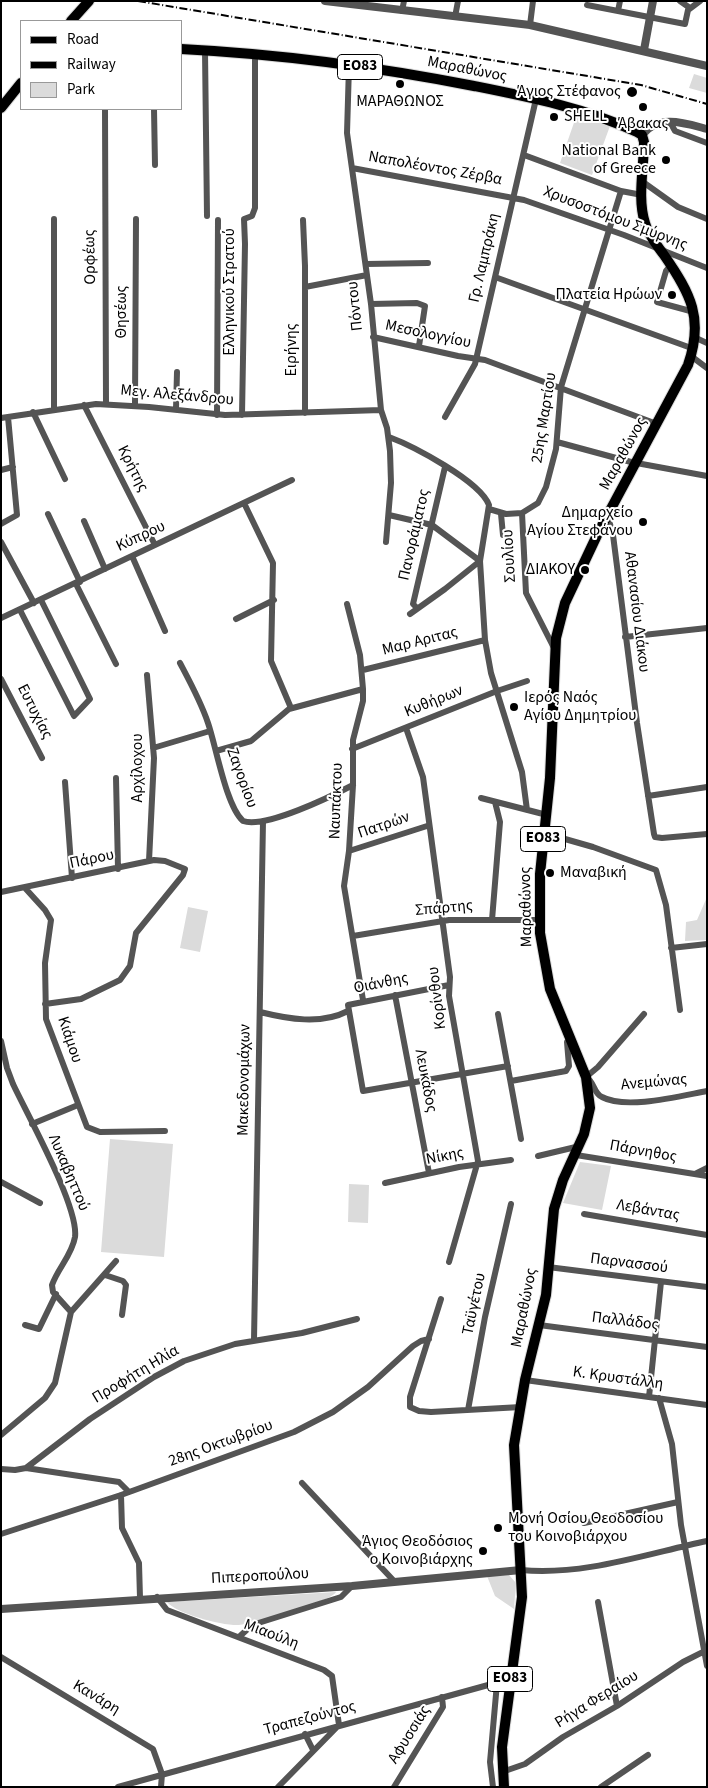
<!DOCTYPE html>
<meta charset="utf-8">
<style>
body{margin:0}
#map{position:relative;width:708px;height:1788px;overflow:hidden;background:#fff;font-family:"Source Sans 3",sans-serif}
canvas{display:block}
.frame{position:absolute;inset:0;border:2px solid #000;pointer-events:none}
.legend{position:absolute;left:20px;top:20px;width:162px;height:90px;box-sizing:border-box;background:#fff;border:1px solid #999;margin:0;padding:6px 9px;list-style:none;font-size:15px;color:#000}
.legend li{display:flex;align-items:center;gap:10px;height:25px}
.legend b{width:25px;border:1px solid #999}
</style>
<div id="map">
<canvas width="708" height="1788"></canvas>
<div class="frame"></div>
<ul class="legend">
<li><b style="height:6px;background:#000"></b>Road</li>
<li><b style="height:6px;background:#000"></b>Railway</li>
<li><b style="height:14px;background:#dbdbdb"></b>Park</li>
</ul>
</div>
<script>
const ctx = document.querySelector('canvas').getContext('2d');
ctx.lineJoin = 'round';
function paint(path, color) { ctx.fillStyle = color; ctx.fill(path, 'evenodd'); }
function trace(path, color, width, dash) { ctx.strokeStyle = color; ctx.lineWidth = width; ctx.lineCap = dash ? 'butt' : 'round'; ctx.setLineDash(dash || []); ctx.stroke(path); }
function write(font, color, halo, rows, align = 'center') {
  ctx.font = font + ' "Source Sans 3",sans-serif'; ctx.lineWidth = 4; ctx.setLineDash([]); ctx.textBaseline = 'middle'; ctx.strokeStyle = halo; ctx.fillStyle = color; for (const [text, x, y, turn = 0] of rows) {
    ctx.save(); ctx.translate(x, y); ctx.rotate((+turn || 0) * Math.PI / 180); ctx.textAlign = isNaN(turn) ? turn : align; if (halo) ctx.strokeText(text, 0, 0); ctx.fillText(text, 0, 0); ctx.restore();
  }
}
paint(new Path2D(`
 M694 74 707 78V93L689 88Z
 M577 114 610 126 592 175 560 163Z
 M707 897V940L685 941 686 922 697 920Z
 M188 907 208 911 200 952 180 948Z
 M110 1139 173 1144 164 1257 101 1252Z
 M580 1162 611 1166 602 1210 563 1203Z
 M349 1184 369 1185 368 1223 348 1222Z
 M509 1575 516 1583 514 1609 495 1596 487 1576Z
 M336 1592C331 1602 253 1623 239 1625 223 1626 177 1614 167 1602Z`), '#dbdbdb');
const primary = new Path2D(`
 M71 21 89 1
 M181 49C279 54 377 67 474 86 529 97 585 108 637 132L642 135 644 142C644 168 637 198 645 223 648 235 657 245 664 255 691 294 704 319 688 365L599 531 565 603 556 638 550 778 540 874V933L550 989 586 1077 590 1108 584 1134 563 1180 554 1209 546 1295 525 1380 514 1445 522 1597 502 1747 504 1787
 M1 108 21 83`);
trace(primary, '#dbdbdb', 12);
trace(new Path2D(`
 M680 1 690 8
 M587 5 685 24 688 10 700 1
 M402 11 404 1
 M618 11 620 1
 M455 17 458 1
 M530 25 533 1
 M205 51 207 216
 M349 66 347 133 371 304 381 410 387 428 390 451 391 483 386 542
 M105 109 106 404
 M154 109 155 165
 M670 122 675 131 707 143
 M524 155 621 191
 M352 168 524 200 624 235 707 268
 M643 182 678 207 707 219
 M303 220 305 266V413
 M366 264 428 263
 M671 265 666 271 657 302 694 312
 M495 277 694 349
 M305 287 367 275
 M371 304 417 303 425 306 419 346
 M373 337 458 356 485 360 657 424
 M696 338 707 343
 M691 356 707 368
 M84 405 155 545
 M135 406 136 219
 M54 409V219
 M176 409 177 372
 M33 412 65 479
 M217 415 218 220
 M242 415 245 244 244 219 252 216 255 208V55
 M445 417 475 364 536 99
 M1 418 96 404 149 407 225 415 381 410
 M389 437C413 446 480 481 489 505L480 561 485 640 491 673 522 772 527 810
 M557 442 631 462 707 476
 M1 470 13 467
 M244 503 273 563 271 661 291 708
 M489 509 506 514 522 513 538 503 546 487 556 449 561 387 621 191 642 195
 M522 513 526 593 555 650
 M48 514 80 582
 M501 514 503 535
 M389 515 432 525 480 561 445 589 410 614
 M605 519 610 524 613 535 637 723 654 834 655 837 662 838 707 834
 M84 521 105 569
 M1 524 17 515 8 417
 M1 542 34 603
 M132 556 165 631
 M76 584 116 664
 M347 604 360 655 363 689V701L353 740V785L349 851 344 886 363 1000
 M417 608 413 604 445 467
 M20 610 74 716 90 699 41 600
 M1 618 292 480
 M236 619 274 600
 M625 637 707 628
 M180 663C190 682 201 702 208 723 216 746 226 806 243 821 265 829 332 796 353 785
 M363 670 485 640
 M147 675 154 758 149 861
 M1 679 42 758
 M406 728 423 777 450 977 449 996 478 1161 449 1262
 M153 748 210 731
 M352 749 497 691 527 681
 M216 751 251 741 289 709 363 689
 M116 778 118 869
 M65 782 72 878
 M648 796 707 787
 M481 798 547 815
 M544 833 593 847 656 870 666 905 680 1010
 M349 851 427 826
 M25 888 45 910 51 920 45 963 46 1019 87 1127 100 1132 165 1131
 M1 892 154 860 165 861 185 869 183 875 136 933 130 966 120 980 81 999 45 1004
 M492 920 500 822 495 802
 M353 936 449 920H539
 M671 948 707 944
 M449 985 348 1005 363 1091 508 1066
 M395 995 429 1173
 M260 1012C288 1019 321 1025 348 1011
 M498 1014 521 1139
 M644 1014 598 1067 586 1077C595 1082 593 1093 602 1097 626 1110 680 1096 707 1091
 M1 1041 7 1068 13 1084C28 1116 79 1207 75 1237 72 1255 58 1268 52 1285L53 1292 71 1312 55 1383 45 1398 1 1435
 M511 1081 566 1071 569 1066 567 1042 570 1040
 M32 1124 78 1105
 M576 1155 707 1176
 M538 1156 580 1146
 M695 1174 707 1168
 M1 1182 40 1203
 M385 1183 459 1167 511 1160
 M584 1214 707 1235
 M548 1267 707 1287
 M105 1275 123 1281 126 1285 122 1315
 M441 1299 410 1397V1407L419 1411 431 1412 521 1407
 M71 1312 116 1261
 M25 1325 39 1329 56 1294
 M539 1325 707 1347
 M254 1340 263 821
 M525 1380 707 1405
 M649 1397 661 1282
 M659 1398 672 1444 681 1525 707 1666
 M468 1410 485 1317 511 1204
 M26 1468 119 1482 128 1491
 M1 1469 15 1470 26 1468 90 1419 154 1377 184 1361 235 1344 302 1333 357 1319
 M302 1483 394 1581
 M121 1495 122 1528 139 1563 140 1598
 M584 1523 678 1502
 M1 1534 121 1495 294 1432 333 1412 368 1387 413 1346 421 1341 429 1339
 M521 1570C583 1576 646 1554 707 1541
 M157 1597 167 1610 324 1670 332 1676 339 1725 278 1787
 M598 1602 617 1706
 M239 1637 252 1625 341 1597 352 1586
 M1 1657 153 1749 162 1774 161 1787
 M305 1734 313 1750
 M502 1772 525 1764 563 1737 617 1706 683 1662 707 1650
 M118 1787 510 1679
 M394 1787 443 1707 442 1697
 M493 1787 490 1762 497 1683
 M601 1787 648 1755`), '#545454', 6);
trace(new Path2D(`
 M325 1 530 25 707 66
 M644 50 653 1
 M642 135C659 114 684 123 707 129
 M1 1609 352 1586 521 1570`), '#545454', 8);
trace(primary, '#000', 10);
trace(new Path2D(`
 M138 1 641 85 707 104`), '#000', 2, [8, 2.5, 1, 2.5]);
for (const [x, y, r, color] of [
 [400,84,5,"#000"],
 [632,92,6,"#000"],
 [643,107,5,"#000"],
 [554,117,5,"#000"],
 [666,160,5,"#000"],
 [672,295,5,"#000"],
 [643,522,5,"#000"],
 [585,570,5,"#000"],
 [514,707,5,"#000"],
 [550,873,5,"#000"],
 [498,1528,5,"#000"],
 [483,1551,5,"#000"]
]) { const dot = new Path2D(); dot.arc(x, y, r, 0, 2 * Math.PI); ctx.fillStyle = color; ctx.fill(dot); trace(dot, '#fff', 2); }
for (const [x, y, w] of [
 [360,67,45],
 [543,839,45],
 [510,1679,45]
]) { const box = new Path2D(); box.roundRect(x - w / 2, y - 12.5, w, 25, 4); ctx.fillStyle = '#fff'; ctx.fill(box); trace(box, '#000', 1); }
write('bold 15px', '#000', null, [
 ["ΕΟ83",360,67],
 ["ΕΟ83",543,839],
 ["ΕΟ83",510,1679]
]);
write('16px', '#000', '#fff', [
 ["Μαραθώνος",467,70,11],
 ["Ναπολέοντος Ζέρβα",435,169,10],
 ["Χρυσοστόμου Σμύρνης",615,219,21],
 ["Ορφέως",91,257,-91],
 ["Γρ. Λαμπράκη",485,258,-77],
 ["Ελληνικού Στρατού",230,292,-90],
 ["Πόντου",356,306,-96],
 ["Θησέως",122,312,-90],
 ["Μεσολογγίου",428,335,12],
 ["Ειρήνης",292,350,-90],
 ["Μεγ. Αλεξάνδρου",177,396,5],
 ["25ης Μαρτίου",545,418,-81],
 ["Μαραθώνος",624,454,-61],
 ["Κρήτης",132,469,63],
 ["Πανοράματος",415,535,-77],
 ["Κύπρου",141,537,-25],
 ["Σουλίου",510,556,-93],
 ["Αθανασίου Διάκου",636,612,83],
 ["Μαρ Αριτας",420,642,-14],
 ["Κυθήρων",434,702,-22],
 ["Ευτυχίας",34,712,63],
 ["Αρχίλοχου",138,768,-90],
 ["Ζαγορίου",241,778,70],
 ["Ναυπάκτου",337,801,-88],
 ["Πατρών",384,826,-19],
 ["Πάρου",92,860,-12],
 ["Μαραθώνος",527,907,-91],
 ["Σπάρτης",444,909,-5],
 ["Οιάνθης",381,984,-11],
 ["Κορίνθου",438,998,-97],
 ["Κιάμου",69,1040,71],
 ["Μακεδονομάχων",245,1080,-89],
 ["Λευκάδος",425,1081,79],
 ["Ανεμώνας",654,1083,-5],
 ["Πάρνηθος",643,1152,10],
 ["Νίκης",445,1157,-11],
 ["Λυκαβηττού",68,1173,67],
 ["Λεβάντας",648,1211,10],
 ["Παρνασσού",629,1264,7],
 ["Ταϋγέτου",475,1304,-78],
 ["Μαραθώνος",525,1308,-79],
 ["Παλλάδος",625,1322,7],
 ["Προφήτη Ηλία",136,1375,-31],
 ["Κ. Κρυστάλλη",618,1379,8],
 ["28ης Οκτωβρίου",221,1444,-20],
 ["Πιπεροπούλου",260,1577,-3],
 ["Μιαούλη",271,1635,21],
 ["Κανάρη",96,1698,31],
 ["Ρήγα Φεραίου",597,1700,-32],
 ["Τραπεζούντος",310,1719,-15],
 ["Αφυσσιάς",410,1735,-58]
]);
write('16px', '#000', '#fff', [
 ["Άγιος Στέφανος",621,92],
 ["ΜΑΡΑΘΩΝΟΣ",400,102,"center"],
 ["SHELL",564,117,"left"],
 ["Άβακας",643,124,"center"],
 ["National Bank",656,151],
 ["of Greece",656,169],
 ["Πλατεία Ηρώων",662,295],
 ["Δημαρχείο",633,513],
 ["Αγίου Στεφάνου",633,531],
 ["ΔΙΑΚΟΥ",575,570],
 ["Ιερός Ναός",524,698,"left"],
 ["Αγίου Δημητρίου",524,716,"left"],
 ["Μαναβική",560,873,"left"],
 ["Μονή Οσίου Θεοδοσίου",508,1519,"left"],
 ["του Κοινοβιάρχου",508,1537,"left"],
 ["Άγιος Θεοδόσιος",473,1542],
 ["ο Κοινοβιάρχης",473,1560]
], 'right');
</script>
